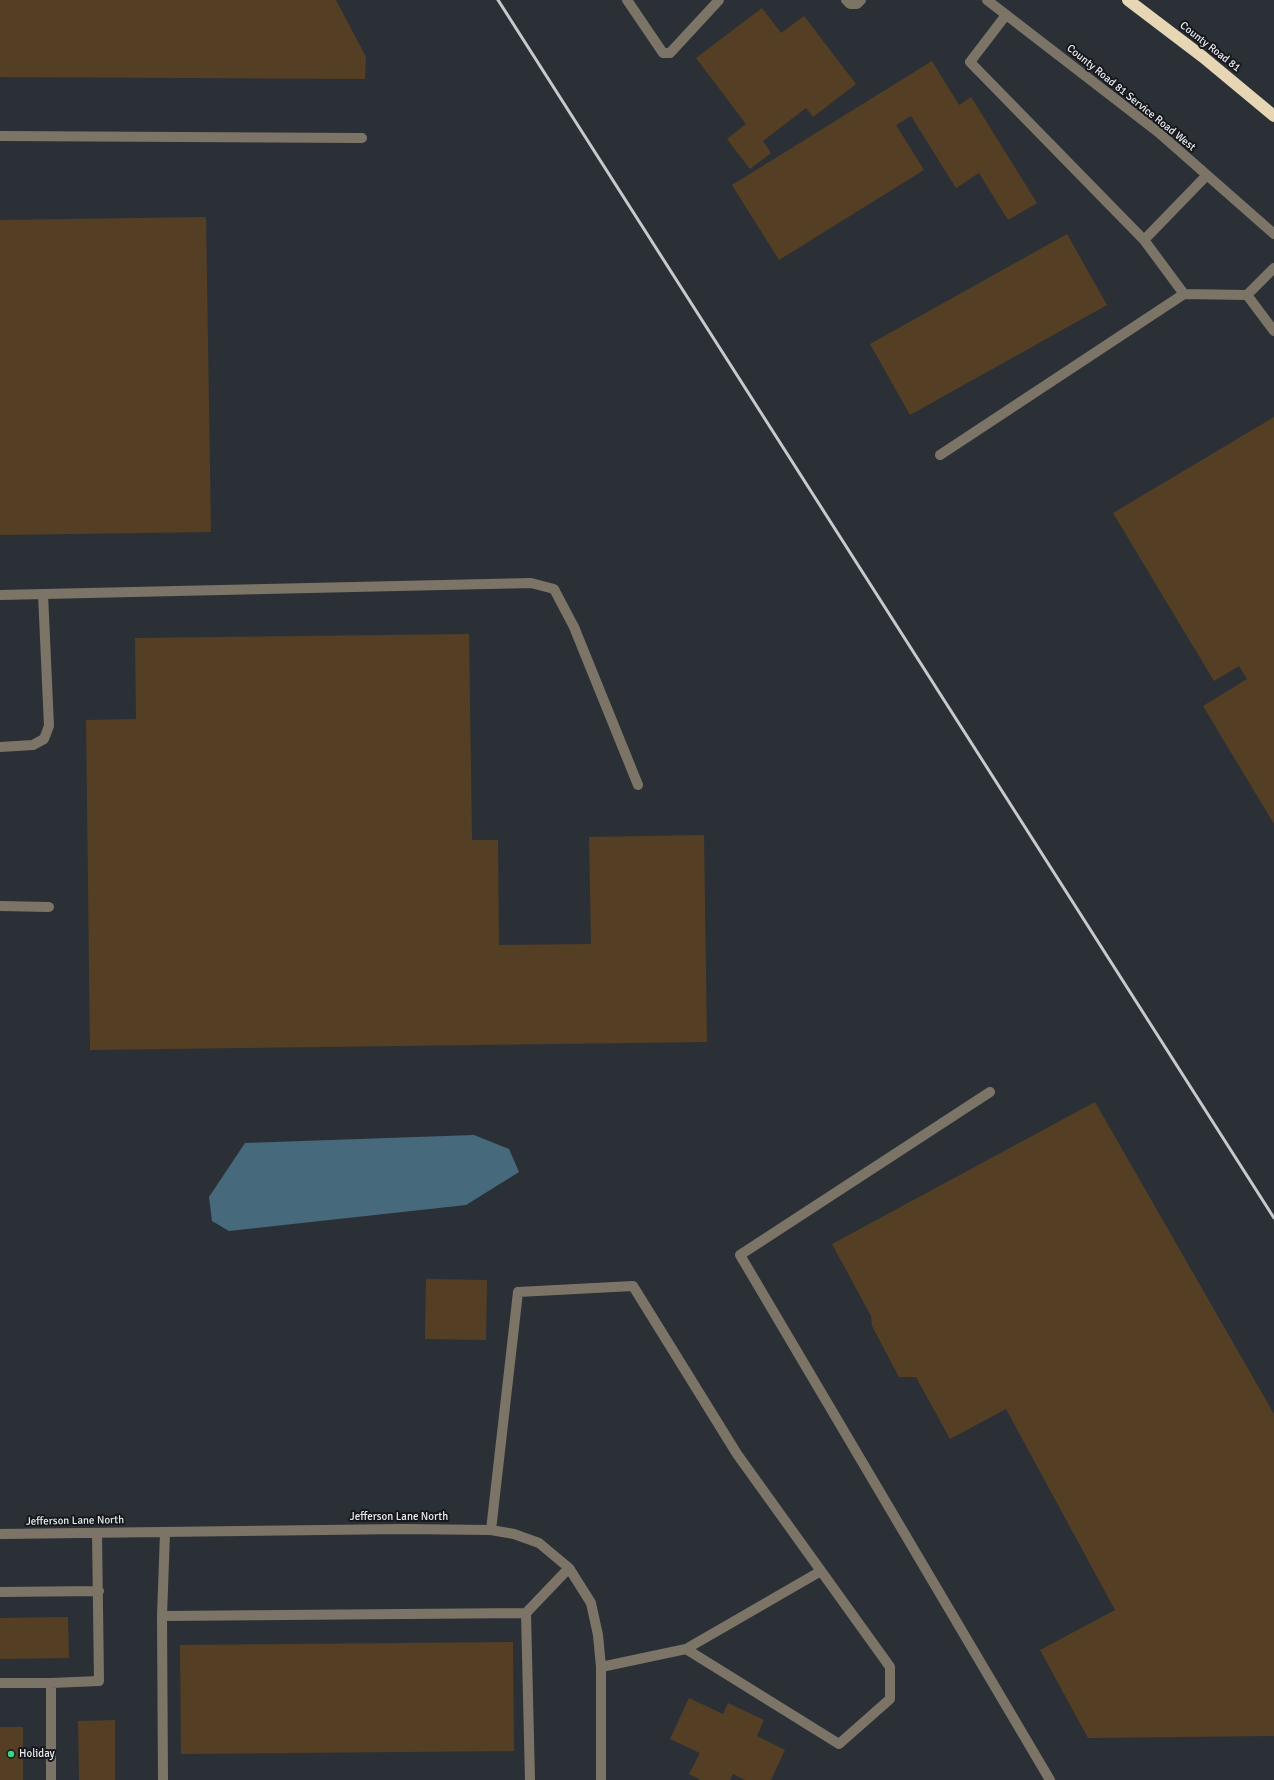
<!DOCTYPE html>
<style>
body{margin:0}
canvas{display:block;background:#2b3036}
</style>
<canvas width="1274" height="1780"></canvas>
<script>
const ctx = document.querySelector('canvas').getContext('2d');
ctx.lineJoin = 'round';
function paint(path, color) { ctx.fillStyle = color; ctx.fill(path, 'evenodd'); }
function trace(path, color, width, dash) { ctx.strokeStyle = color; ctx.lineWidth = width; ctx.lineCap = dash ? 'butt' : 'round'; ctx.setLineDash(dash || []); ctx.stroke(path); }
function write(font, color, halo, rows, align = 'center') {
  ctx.font = font + ' Signika,sans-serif'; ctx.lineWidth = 4; ctx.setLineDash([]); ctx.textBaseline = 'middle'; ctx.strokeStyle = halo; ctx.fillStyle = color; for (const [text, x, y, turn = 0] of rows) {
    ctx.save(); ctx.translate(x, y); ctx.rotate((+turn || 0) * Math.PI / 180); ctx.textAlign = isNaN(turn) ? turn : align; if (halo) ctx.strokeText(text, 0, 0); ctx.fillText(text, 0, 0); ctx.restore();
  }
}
paint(new Path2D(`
 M474 1135 509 1149 519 1172 466 1205 229 1231 212 1221 209 1197 245 1143Z`), '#47697c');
paint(new Path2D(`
 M0 0H336L366 57 365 79 0 77Z
 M762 8 781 33 804 16 856 84 813 117 806 108 763 141 771 153 750 169 727 139 746 124 696 58Z
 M932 61 959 105 971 97 1037 203 1008 220 979 173 956 188 911 116 896 125 924 170 779 260 732 185Z
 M206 217 211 532 0 535V220Z
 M1067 234 1107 305 910 415 870 344Z
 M1274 417V824L1203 706 1247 679 1239 666 1214 681 1113 513Z
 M469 634 472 840H498L499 945 591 944 589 837 704 835 707 1042 90 1050 86 720 136 719 135 638Z
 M1095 1102 1274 1414V1736L1088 1738 1040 1650 1115 1610 1006 1409 950 1439 916 1377H899L872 1326 871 1316 832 1244Z
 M426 1279 487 1280 486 1340 425 1339Z
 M68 1617 69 1658 0 1659V1618Z
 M513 1642 514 1751 181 1754 180 1645Z
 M689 1698 723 1714 728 1703 764 1720 757 1736 785 1750 771 1780H745L733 1774 730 1780H701L689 1774 700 1753 670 1739Z
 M115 1720V1780H79L78 1721Z
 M0 1727H23V1780H0Z`), '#543e24');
trace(new Path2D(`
 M627 0 663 53H670L719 0
 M846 0 850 4H857L861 0
 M987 0 1158 132 1274 234
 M1006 15 970 62 1144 240 1184 294
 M0 136 362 138
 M1144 240 1207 175
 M1247 295 1274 268
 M940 455 1184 294 1247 295 1274 331
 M0 595 531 583 554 589 574 627 638 785
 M0 747 33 745 44 739 49 726 43 594
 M0 906 49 907
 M990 1092 740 1255 1050 1780
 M491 1530 518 1292 633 1286 737 1454 890 1667V1699L839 1744 686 1649 601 1667
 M0 1534 403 1529 491 1530 514 1534 539 1543 569 1568 591 1603 598 1635 601 1667V1780
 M0 1592 99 1591
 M526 1613 569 1568
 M162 1616 526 1613 530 1780
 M686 1649 821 1571
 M0 1683H51
 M51 1780V1683L99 1681 97 1533
 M163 1780 162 1616 165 1533`), '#7c7567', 10);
trace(new Path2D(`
 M1128 0 1203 57 1274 116`), '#e7d6b3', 12);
trace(new Path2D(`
 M498 0 1274 1218`), '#c6cace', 3);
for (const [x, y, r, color] of [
 [11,1754,4,"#38d880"]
]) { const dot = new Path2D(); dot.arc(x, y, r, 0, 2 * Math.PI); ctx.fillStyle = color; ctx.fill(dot); trace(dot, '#16181b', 1.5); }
write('11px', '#e7eaee', '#16181b', [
 ["County Road 81",1210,47,38],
 ["County Road 81 Service Road West",1131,98,39],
 ["Jefferson Lane North",399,1517],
 ["Jefferson Lane North",75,1521,-1]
]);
write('11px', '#e7eaee', '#16181b', [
 ["Holiday",19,1754]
], 'left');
</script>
